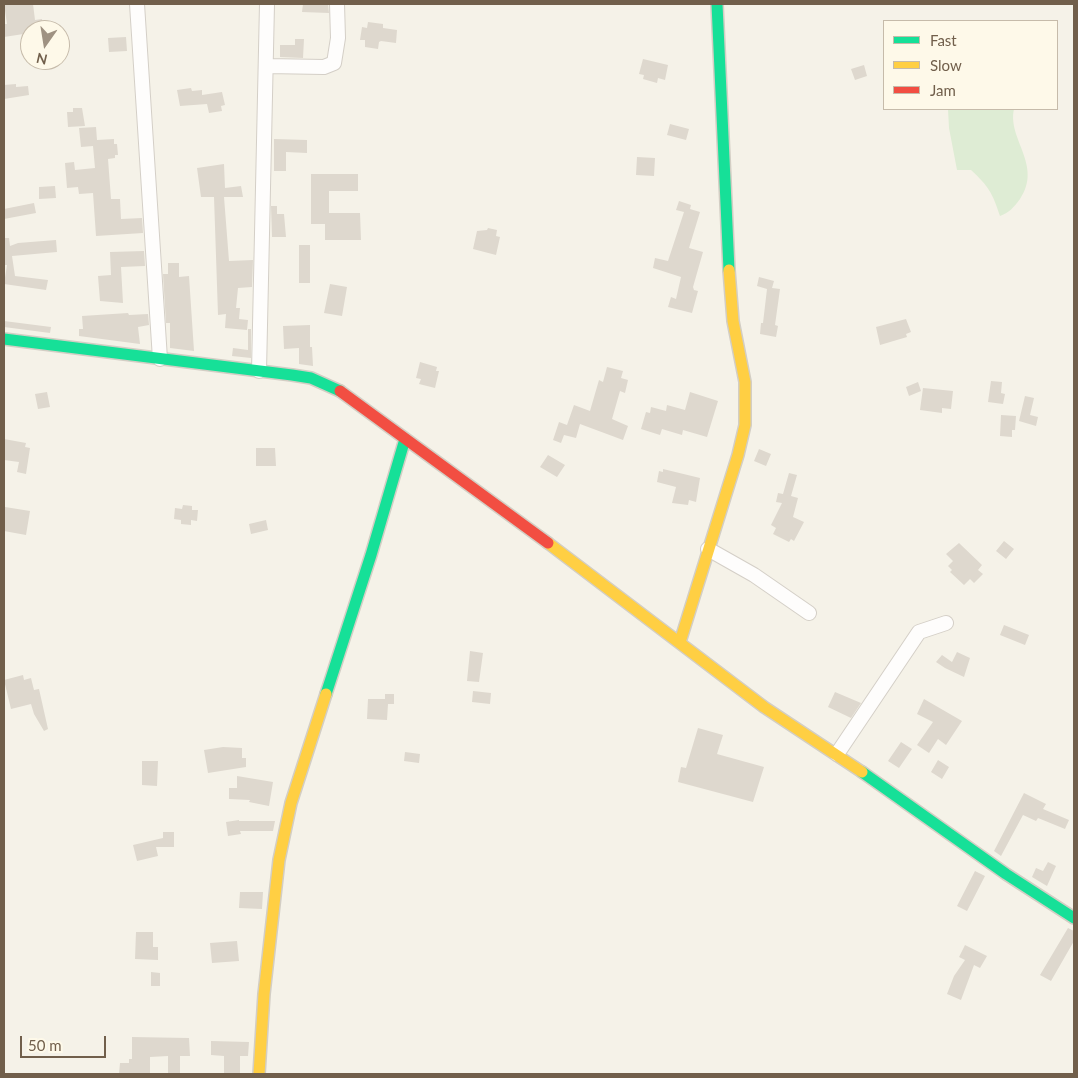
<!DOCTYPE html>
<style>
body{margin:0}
#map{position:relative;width:1078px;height:1078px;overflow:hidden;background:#f5f2e8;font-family:Lato,sans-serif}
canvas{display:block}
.frame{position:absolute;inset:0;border:5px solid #715f4b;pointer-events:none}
.legend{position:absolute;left:883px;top:20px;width:175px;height:90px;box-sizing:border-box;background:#fef9e9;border:1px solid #c6bbaa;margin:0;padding:6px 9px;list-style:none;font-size:15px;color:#715f4b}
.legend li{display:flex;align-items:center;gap:10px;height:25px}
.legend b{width:25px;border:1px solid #c6bbaa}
.north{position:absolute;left:20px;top:20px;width:50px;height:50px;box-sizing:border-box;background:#fef9e9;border:1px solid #c6bbaa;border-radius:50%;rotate:193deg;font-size:14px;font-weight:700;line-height:20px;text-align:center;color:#715f4b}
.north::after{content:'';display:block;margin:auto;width:18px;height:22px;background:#9f9282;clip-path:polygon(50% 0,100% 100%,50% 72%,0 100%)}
.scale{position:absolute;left:20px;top:1036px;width:86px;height:22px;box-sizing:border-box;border:2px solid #715f4b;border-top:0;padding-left:6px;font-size:15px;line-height:18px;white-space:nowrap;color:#715f4b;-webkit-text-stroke:4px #fef9e9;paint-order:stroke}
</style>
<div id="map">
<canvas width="1078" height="1078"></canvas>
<div class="frame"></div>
<ul class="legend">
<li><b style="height:6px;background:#16e098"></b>Fast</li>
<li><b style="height:6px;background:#ffcf43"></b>Slow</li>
<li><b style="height:6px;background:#f24e42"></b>Jam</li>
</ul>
<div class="north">N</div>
<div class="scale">50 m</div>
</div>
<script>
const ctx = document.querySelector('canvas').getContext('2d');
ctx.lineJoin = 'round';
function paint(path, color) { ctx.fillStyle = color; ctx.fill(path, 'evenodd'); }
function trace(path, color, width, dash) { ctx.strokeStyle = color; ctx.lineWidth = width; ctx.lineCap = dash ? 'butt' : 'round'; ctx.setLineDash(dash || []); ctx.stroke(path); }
paint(new Path2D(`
 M948 109H1014C1007 139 1043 165 1020 199 1013 208 1010 212 1000 216 992 192 989 187 971 170H957L949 128Z`), '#deecd4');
paint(new Path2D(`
 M4 4H33L35 20 42 19 43 30H30V33L4 37V24H7Z
 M303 4H328L329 13 302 12Z
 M368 22 383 24V28L397 30 396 43 381 41 379 42 378 49 365 47V40H360L362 27 367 28Z
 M126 37 127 51 109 52 108 38Z
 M295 39H304L303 58 280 57V45H295Z
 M643 59 668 65 665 80 658 78 657 83 643 79 644 75 639 74Z
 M864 65 867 76 855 80 851 69Z
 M16 84V87L28 86 29 95 4 99V85Z
 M191 88 192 91 202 90V95L222 92 225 105 221 106 222 111 209 113 207 104 180 106 177 90Z
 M73 108H82L85 126 68 127 67 112H73Z
 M670 124 689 129 686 140 667 135Z
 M96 127 97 140 114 139V144H117L118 155H115V158L108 159 111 199H120L121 219 142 218 143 233 96 236 93 193 79 194 78 187 67 188 65 163 74 162 75 170 95 168 93 146 81 147 79 128Z
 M274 139 307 140V153L286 152V171H274Z
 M637 157 655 158 654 176 636 175Z
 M224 164 225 188 241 186 243 197H224L229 261 253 260 252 287 238 288 236 308H240L239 319 248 320 247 330 225 328 226 314 218 315 214 197H201L197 168Z
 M311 174H358V191H329V213H360L361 240H325V224H311Z
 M55 186 56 198 39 199V187Z
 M679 201 691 205 690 209 700 212 689 248 703 252 693 287 694 290 698 291 692 313 668 307 671 297 676 299 681 277 653 268 655 258 668 261 684 212 676 210Z
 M34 203 36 213 4 219V209Z
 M271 206H277V214H284L286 237H272Z
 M488 228 497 230 496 236 500 237 496 255 473 249 477 231 487 230Z
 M4 238H9L10 246 18 243 56 240 57 252 12 256 15 276 48 280 46 290 4 284 7 265H4Z
 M299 245H310V283H299Z
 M144 251 145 266 121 267 123 303 100 301 98 276 111 275 110 252Z
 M168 263H179V277L189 276 194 351 170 348V323H166L163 274H168Z
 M759 277 774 281 772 288 780 289 775 325 778 326 776 337 760 334 761 323H763L767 289 757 286Z
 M330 284 347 287 342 316 324 313Z
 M128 313 129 315 148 314 149 325 138 327 140 344 79 336V329H83L82 316Z
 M906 319 911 332 906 334 907 337 880 345 876 327Z
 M4 321 51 327 50 333 4 327Z
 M310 325V347H312L313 366 299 364V348L284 349 283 326Z
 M248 329H251V358L232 356 233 348 248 350Z
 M420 362 437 367 436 371H439L435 388 419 384 421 379 416 378Z
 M607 367 623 371 621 378 628 380 625 393 620 391 612 419 628 426 623 440 580 424 576 438 564 435 561 443 553 440 559 422 567 425 574 405 590 411 599 380 603 382Z
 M991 381 1002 382 1001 393 1005 394 1003 404 988 402Z
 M918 382 921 391 909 396 906 387Z
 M923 388 953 391 951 409 942 408V413L920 410Z
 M47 392 50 407 38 409 35 394Z
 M690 392 718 401 707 437 683 430 682 435 662 429 660 435 641 429 646 412 650 413 651 407 666 411 667 405 685 410Z
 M1025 396 1034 398 1030 415 1038 417 1036 426 1019 421Z
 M1001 415 1016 416 1015 430H1012V437L1000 436Z
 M4 439 26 443 25 447 30 448 26 474 17 472 19 462 4 460Z
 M256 448H275L276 466H256Z
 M759 449 771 454 766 466 754 461Z
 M548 455 565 465 557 477 540 467Z
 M663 469 700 478 696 502 689 500 688 505 672 503 676 487 657 482 659 471 663 472Z
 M789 473 797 475 791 496 798 498 793 517 804 522 794 541 791 539 789 542 773 534 776 528 771 525 782 503 776 502 778 493 783 494Z
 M183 505 192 506V510H198L197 521 191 520V525L181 524V520L174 519 175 508 182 509Z
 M5 507 30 511 26 535 4 531Z
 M266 520 268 530 251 534 249 524Z
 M1004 541 1014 549 1006 559 996 551Z
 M959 543 982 565 978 570 983 574 974 583 970 579 964 585 950 572 952 570 948 566 953 561 946 554Z
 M1004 625 1029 635 1025 645 1000 635Z
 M470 651 483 653 479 682 467 681Z
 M957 652 970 658 964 677 945 668 936 662 942 655 952 662Z
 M23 675 24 680 31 678 34 690 39 689 48 729 44 731 34 714 31 704 11 709 4 680Z
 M473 691 491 693 490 704 472 702Z
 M835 692 861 703 851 718 828 707Z
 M385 694H394V704H388L387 720 367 719 368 699H385Z
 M924 699 962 721 946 745 938 739 929 753 917 745 933 722 917 714Z
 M698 728 723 735 717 754 764 767 753 802 678 782 681 767 686 768Z
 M901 742 912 749 899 768 888 761Z
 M223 747 242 748V758H246V767L208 773 204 750Z
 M405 752 420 754 419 763 404 761Z
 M938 760 949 767 942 779 931 772Z
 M142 761H158L157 786 142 785Z
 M237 776 273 782 269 806 249 802 250 800 229 799V788H237Z
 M1024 793 1046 804 1043 809 1069 820 1065 829 1038 818 1036 821 1023 815 1001 856 994 851Z
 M239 820V821H275L273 831H240L241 834 228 836 226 822Z
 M163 832H174V847H156L158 856 137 861 133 845 163 838Z
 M1048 862 1056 866 1047 886 1032 877 1036 868 1043 871Z
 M975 871 985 876 967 911 957 906Z
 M240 892H263L262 909 239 908Z
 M1068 928 1074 931V941L1051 981 1040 975Z
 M136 932H153V947H158V960L135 959Z
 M237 941 239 961 212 963 210 943Z
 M965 945 987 956 980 968 974 965 961 1000 947 994 954 976 965 960 959 957Z
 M151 972 160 973V986H151Z
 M132 1037 189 1038 190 1056H180V1074H168V1056L150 1057V1074H119L120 1063H129V1059H132Z
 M211 1041 249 1042 248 1056H240V1074H224V1056L211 1055Z`), '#ded8ce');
const street = new Path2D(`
 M137 4 160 359
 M267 66 324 67 334 63 338 38 337 4
 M259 371 267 4
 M708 549 754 575 809 613
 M837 754 919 632 946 623`);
const fast = new Path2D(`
 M717 4 729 270
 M4 339 292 375 311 378 340 391
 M326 694 371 555 405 439
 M862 772 1006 874 1074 918`);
const slow = new Path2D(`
 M548 543 764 707 862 772
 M680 642 738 455 745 425V382L733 321 729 270
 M259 1074 264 994 279 860 291 803 326 694`);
const jam = new Path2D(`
 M340 391 548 543`);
trace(street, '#d4cfc7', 16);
trace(fast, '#d3cec4', 14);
trace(slow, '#d3cec4', 14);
trace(jam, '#d3cec4', 14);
trace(street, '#fefdfc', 14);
trace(fast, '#16e098', 11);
trace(slow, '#ffcf43', 11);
trace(jam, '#f24e42', 11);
</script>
